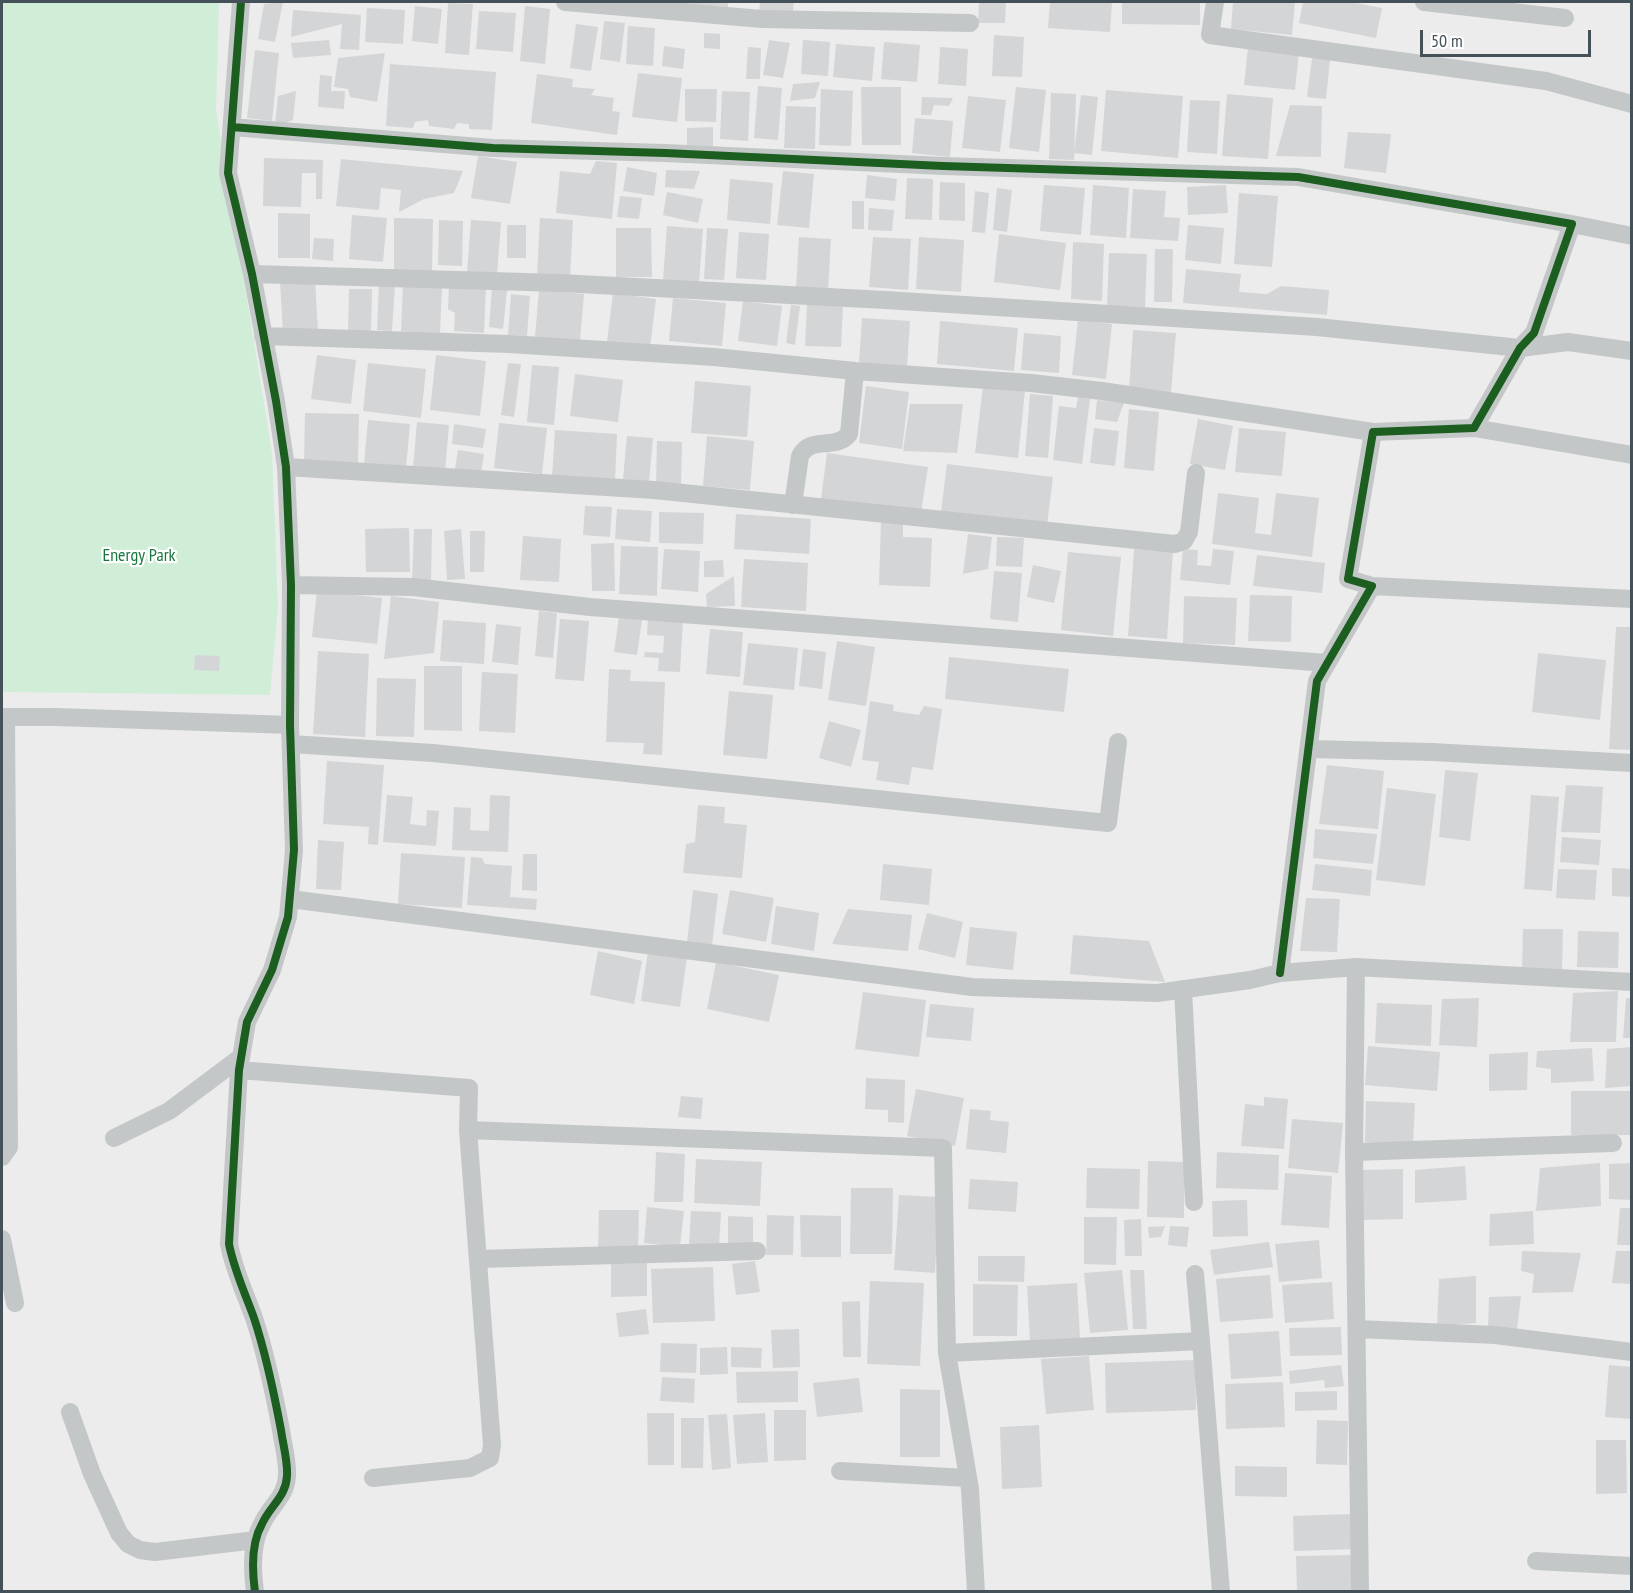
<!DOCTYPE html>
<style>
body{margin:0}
#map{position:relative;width:1633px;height:1593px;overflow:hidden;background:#edecec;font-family:"PT Sans Narrow",sans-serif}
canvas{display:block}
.frame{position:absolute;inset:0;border:3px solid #445158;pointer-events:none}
.scale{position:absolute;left:1420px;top:30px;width:171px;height:27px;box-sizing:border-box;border:3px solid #445158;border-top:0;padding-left:8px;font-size:18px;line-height:21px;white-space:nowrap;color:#445158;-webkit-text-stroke:4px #fff;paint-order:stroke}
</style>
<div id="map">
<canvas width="1633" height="1593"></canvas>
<div class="frame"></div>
<div class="scale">50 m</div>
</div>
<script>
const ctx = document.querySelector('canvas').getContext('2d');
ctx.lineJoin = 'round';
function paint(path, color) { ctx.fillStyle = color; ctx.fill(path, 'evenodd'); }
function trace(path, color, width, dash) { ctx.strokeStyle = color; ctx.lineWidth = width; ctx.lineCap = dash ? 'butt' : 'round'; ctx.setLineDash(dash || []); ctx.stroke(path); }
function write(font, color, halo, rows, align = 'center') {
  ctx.font = font + ' "PT Sans Narrow",sans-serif'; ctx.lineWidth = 4.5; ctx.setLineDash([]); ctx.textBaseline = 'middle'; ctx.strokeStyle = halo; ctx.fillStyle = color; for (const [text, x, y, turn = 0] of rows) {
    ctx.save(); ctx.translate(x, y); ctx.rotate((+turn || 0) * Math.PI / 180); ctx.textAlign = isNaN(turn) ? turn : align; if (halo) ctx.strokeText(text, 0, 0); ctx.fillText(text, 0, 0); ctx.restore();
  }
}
paint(new Path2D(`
 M2 2H219L216 110 272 453 278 607 270 695 2 692Z`), '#d0edd8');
paint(new Path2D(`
 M283 2 275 42 258 39 264 4Z
 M673 2H728V7L673 4Z
 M760 2H794L792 16 759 13Z
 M979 2H1006L1005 23H978Z
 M1050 2H1112L1110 32 1048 28Z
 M1122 2H1200V25L1122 24Z
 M1233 2H1295L1292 35 1231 29Z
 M1303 2H1350L1382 8 1376 38 1299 23Z
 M448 3 473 4 469 55 445 53Z
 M415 6 442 9 438 44 412 41Z
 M525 6 550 9 545 64 520 61Z
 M367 8 405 10 403 44 365 42Z
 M293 10 361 15 359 50 340 49 342 24 291 37Z
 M479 11 516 13 513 52 476 49Z
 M604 21 625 23 620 62 600 59Z
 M576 24 598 27 591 71 570 68Z
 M628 26 655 28 653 66 626 64Z
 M704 33 720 34V49L704 48Z
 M994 35 1024 37 1022 77 992 76Z
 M329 40 331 55 293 58 291 43Z
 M769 40 790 43 783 78 763 75Z
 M803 40 830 42 828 76 801 74Z
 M884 42 920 45 917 82 881 79Z
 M836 44 875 47 872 81 833 77Z
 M664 46 685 49 683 69 662 66Z
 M748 47 761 48 760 79H746Z
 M940 47 968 49 966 86 938 84Z
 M1248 48 1299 52 1295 90 1244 85Z
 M255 50 279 53 272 121 247 118Z
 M385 53 377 102 350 97 348 89 334 87 338 58Z
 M1312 58 1330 60 1326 99 1307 97Z
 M390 64 496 72 492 130 469 129V124L457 123 454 129 429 126 428 120 415 122 413 128 386 126Z
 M638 73 682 78 677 122 632 117Z
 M537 74 573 79 572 87 595 89 591 95 614 98 612 111 620 112 617 135 531 123Z
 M320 75 332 76 331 91H345L344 109 318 107Z
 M820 82 815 98 790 101 793 84Z
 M758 86 782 88 778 140 754 138Z
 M861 87H901V145H862Z
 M1016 87 1046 90 1039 152 1009 148Z
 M685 89H717L716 122 685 121Z
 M821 89 853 91 851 146 819 145Z
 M1106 90 1183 96 1178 158 1101 151Z
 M296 91 293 120 275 126 278 96Z
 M722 91 750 92 748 141 720 139Z
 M1051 93 1076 94 1074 160 1049 159Z
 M1227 94 1273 98 1268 159 1222 156Z
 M1081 95 1098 97 1092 155 1074 153Z
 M968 96 1006 100 1000 152 962 148Z
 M922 97 953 98 949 106 934 105 931 115H921Z
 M1190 100 1220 101 1217 154 1187 152Z
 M1290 105 1322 106 1321 157 1276 156Z
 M786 106 816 107 815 149 784 148Z
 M915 118 953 121 950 157 912 153Z
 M713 127V147H687V128Z
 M1348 132 1391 134 1386 173 1344 168Z
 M478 156 517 162 510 204 471 198Z
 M264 158 323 160 322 199H316V173H302L301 207 263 206Z
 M341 159 463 171 454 193 424 199 399 212 401 190 381 188 379 210 336 206Z
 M596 161 617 163 612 219 556 213 560 171 590 174Z
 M627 167 657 173 654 196 623 191Z
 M666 170 700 171 694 189 665 187Z
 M783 171 814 174 809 228 777 225Z
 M867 175 897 179 895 201 865 198Z
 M907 178 933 179 932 220 905 219Z
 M730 179 773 183 770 224 727 220Z
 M940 182 965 183V221L939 220Z
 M1044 185 1085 188 1081 235 1040 231Z
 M1093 185 1129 188 1126 238 1090 235Z
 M1226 185 1228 213 1188 215 1187 187Z
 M997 188 1012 190 1007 232 993 230Z
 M1133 189 1166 191 1164 217 1180 218 1178 241 1130 238Z
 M975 191 989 193 985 233 972 232Z
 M667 192 703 199 698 223 663 215Z
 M1239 193 1278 196 1272 267 1234 264Z
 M620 196 642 198 639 219 617 217Z
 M852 201H864V229H852Z
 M869 208 894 210 892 231 868 230Z
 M278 213 310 214V258H278Z
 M352 215 387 218 383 262 349 259Z
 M394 218 433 219 432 273 394 272Z
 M540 218 573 220 570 277 537 275Z
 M439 220 463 221 462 266 438 265Z
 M471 220 501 222 497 275 467 273Z
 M507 225H526V258H507Z
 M1188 225 1224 228 1221 264 1185 260Z
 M667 226 703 229 699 283 663 280Z
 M616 228H651L652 277H616Z
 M707 228 728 229 724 280 704 279Z
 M739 232 769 234 766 280 736 278Z
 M999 234 1066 243 1060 290 994 282Z
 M799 237 831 239 828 290 796 289Z
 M873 237 911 239 908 290 869 287Z
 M919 237 964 240 961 292 916 289Z
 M314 238 334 239 333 261 312 259Z
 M1073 242 1104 244 1102 301 1071 299Z
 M1155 249H1173L1172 302H1154Z
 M1109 253 1147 254 1145 307 1107 306Z
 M1186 269 1241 274 1239 292 1267 294 1281 286 1329 290 1327 315 1183 303Z
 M315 280 318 330 283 333 280 282Z
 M379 284 395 285 392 331 377 330Z
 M403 284 442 286 440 334 401 331Z
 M449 287 486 289 484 333 454 331 455 313 448 309Z
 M492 288 507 290 503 329 489 327Z
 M349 289H372L371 332H348Z
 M539 290 584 294 580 341 535 337Z
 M613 293 656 299 650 348 607 342Z
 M511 294 530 296 527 336 508 335Z
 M673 298 726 303 722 346 669 341Z
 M743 301 782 306 777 346 738 341Z
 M807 304 843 306 841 347 805 346Z
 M791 305 800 306 795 345 786 343Z
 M862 318 910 321 907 367 859 363Z
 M1078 320 1112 324 1106 379 1072 375Z
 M940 321 1018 328 1014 371 937 364Z
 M1133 330 1176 333 1171 393 1129 390Z
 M1024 333 1061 336 1059 373 1021 370Z
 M317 355 356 360 351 404 311 399Z
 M436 355 486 361 480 416 430 410Z
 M368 363 426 369 421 418 363 411Z
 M508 363 521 364 514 417 501 415Z
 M532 365 559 367 554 425 527 422Z
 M575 374 623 380 618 422 570 416Z
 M695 381 751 386 747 437 691 433Z
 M866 386 909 392 902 449 859 443Z
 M983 386 1025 391 1018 458 975 453Z
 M1030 394 1053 396 1048 458 1025 456Z
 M1078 397 1090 399 1082 464 1053 460 1059 406 1076 408Z
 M1097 400 1124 403 1117 422 1095 419Z
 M910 404H963L957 453 903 451Z
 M1129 409 1159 412 1154 471 1124 468Z
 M305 413 359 414 358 464 304 462Z
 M1198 419 1233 426 1225 470 1190 464Z
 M368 420 410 424 406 468 364 464Z
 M417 422 449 425 445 472 413 468Z
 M499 423 547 428 542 474 494 468Z
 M454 424 486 429 483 448 452 444Z
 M1094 428 1119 431 1115 466 1090 463Z
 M1239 428 1286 432 1282 476 1235 472Z
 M555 430 617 434 615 481 552 477Z
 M627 436 653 438 649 482 623 479Z
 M707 436 754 441 750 490 703 486Z
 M657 441 682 442 681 486 656 485Z
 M458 450 484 454 481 473 455 469Z
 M827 453 928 467 921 513 821 499Z
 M947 464 1053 477 1047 525 941 512Z
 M1218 493 1259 498 1255 533 1271 535 1276 493 1319 498 1312 557 1212 544Z
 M585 506 612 507 610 537 583 535Z
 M617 509 652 511 650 542 615 539Z
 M659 512 704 513 703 544 659 543Z
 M736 514 811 519 809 554 734 549Z
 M881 521 903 522V537L932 538 930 587 879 585Z
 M409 528 410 572H366L365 529Z
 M414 529H432L431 581H412Z
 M461 529 465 579 447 580 444 531Z
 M470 531H485L484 572H470Z
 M968 534 992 537 988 569 963 574Z
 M523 536 561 539 559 582 520 580Z
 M997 537 1024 538 1022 567 996 566Z
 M614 543 615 591H592L591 544Z
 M621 546 658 547 657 596 619 594Z
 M664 549 700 551 698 592 661 589Z
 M1134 549 1173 552 1167 639 1128 636Z
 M1183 549 1198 550 1197 565 1211 566 1213 549 1234 551 1230 585 1180 580Z
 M1068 552 1121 557 1113 636 1061 630Z
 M1257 555 1325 563 1322 593 1253 586Z
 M744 559 808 563 806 611 741 607Z
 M723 560 724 577H704V561Z
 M1033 565 1061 571 1054 603 1027 597Z
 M994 571 1022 573 1018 622 990 619Z
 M734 576 735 606 707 607 706 594Z
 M317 591 382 598 377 644 312 637Z
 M1250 595 1292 596 1291 642 1248 641Z
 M391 596 439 602 434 653 384 659Z
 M1184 596 1237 598 1235 645 1183 643Z
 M539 611 557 613 553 658 535 656Z
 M619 617 642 620 637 655 614 652Z
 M648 618 683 621 680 672 658 671 659 658 644 657 645 652 663 653 664 636 647 635Z
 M560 619 589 621 584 681 555 679Z
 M443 620 486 623 484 664 440 661Z
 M496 624 521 627 518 665 492 662Z
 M1616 627H1632V750L1609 749Z
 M710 629 743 632 740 677 706 674Z
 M837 641 875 647 866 706 828 700Z
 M748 643 798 648 794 690 743 685Z
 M803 649 826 652 822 689 799 686Z
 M318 651 369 654 365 737 313 734Z
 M1538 653 1606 660 1600 720 1532 712Z
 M195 655 220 656 219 671 194 670Z
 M949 657 1069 669 1064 712 945 699Z
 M424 666H462V731L424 730Z
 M609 669 631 670 630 681 665 682 662 755 643 754 644 743 606 742Z
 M482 672 518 674 515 733 479 731Z
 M377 678 416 679 414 737 376 736Z
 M729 691 773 695 767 759 723 755Z
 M870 701 894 705 893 711 919 715 924 706 942 709 933 770 912 767 909 785 876 780 879 762 862 760Z
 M829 721 861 730 851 767 819 758Z
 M327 761 384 765 378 845 368 844 369 827 323 824Z
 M1327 765 1384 771 1378 829 1319 824Z
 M1445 770 1478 773 1470 841 1439 837Z
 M1566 785 1603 787 1600 833 1561 832Z
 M1387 788 1436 794 1425 886 1376 880Z
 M387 795 413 797 410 824 426 826 427 810 439 811 436 846 383 842Z
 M490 795 510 796 508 852 452 850 454 807 471 808 470 830 489 831Z
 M1531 795 1559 797 1552 891 1524 889Z
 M698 805 725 807 724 823 747 825 742 878 683 873 686 844 695 842Z
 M1315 829 1377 834 1373 864 1313 858Z
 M1562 837 1601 840 1599 865 1560 862Z
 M318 840 344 842 341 890 316 889Z
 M401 853 465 857 462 908 398 904Z
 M523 854H537V891L522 890Z
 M471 857 482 858 485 864 512 866 510 897 537 899 536 910 467 905Z
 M883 864 932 869 929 905 880 900Z
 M1315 864 1372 870 1370 896 1312 890Z
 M1612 868 1632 869V897L1612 896Z
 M1558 869 1597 870 1595 900 1556 898Z
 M693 890 718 894 712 946 687 943Z
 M730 890 774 898 766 942 722 934Z
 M1306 898 1340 899 1337 952 1300 951Z
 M776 906 819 913 814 951 771 944Z
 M848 909 912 915 908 951 832 944Z
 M927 913 963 922 955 958 918 949Z
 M970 927 1017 932 1013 970 966 965Z
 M1523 929H1563L1562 970 1522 969Z
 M1578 931 1619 932 1618 968 1577 967Z
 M1073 935 1149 941 1165 982 1070 974Z
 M598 951 642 961 634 1004 590 995Z
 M648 951 687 957 680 1007 641 1001Z
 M716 962 779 975 769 1022 707 1009Z
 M1618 991 1616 1042H1570L1573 993Z
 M863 992 926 1000 919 1057 855 1049Z
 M1479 998 1477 1047 1439 1045 1442 999Z
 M1626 998H1632V1038H1623Z
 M1377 1003 1432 1005 1431 1046 1375 1043Z
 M930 1004 974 1008 971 1041 926 1037Z
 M1368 1046 1440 1052 1437 1091 1365 1085Z
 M1632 1047V1086L1605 1088 1607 1049Z
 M1592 1048 1594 1081 1551 1083V1069L1536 1067 1537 1051Z
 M1528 1052 1527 1090 1489 1091V1054Z
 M866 1078 905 1080 904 1123 888 1122V1110L865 1109Z
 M916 1089 964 1098 955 1146 907 1136Z
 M1571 1091H1632V1135H1571Z
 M681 1096 703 1098 701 1119 678 1117Z
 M1264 1097 1288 1099 1284 1149 1241 1146 1245 1104 1264 1106Z
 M1366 1101 1415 1103 1413 1144 1365 1142Z
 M970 1109 991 1111 990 1120 1009 1122 1006 1153 966 1149Z
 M1292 1119 1343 1123 1338 1173 1288 1168Z
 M656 1152 685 1154 683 1202H654Z
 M1217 1152 1279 1155 1278 1190 1216 1188Z
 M696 1159 762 1162 760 1206 694 1203Z
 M1148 1161 1184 1162V1218L1147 1217Z
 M1600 1163 1601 1206 1536 1211 1540 1168Z
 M1632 1163V1200L1609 1199V1164Z
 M1465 1166 1467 1200 1415 1203V1170Z
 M1087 1168 1140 1169 1139 1209 1086 1208Z
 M1403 1169V1219L1361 1220 1363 1170Z
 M1285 1173 1332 1176 1329 1228 1281 1225Z
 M970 1179 1018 1182 1016 1212 968 1209Z
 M851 1188H893L892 1254H850Z
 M899 1195 939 1197 935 1273 894 1270Z
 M1247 1200 1248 1236 1213 1237 1212 1201Z
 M647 1207 684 1211 680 1247 644 1243Z
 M1620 1208H1632V1245H1617Z
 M599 1210H639L638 1249H598Z
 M691 1211 721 1212 719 1247 689 1245Z
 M1533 1211 1534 1244 1489 1246 1490 1214Z
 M767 1215 794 1216 793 1255H766Z
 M800 1215 841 1216V1257H801Z
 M728 1216 753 1217V1248L728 1247Z
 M1084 1217H1117L1116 1265 1084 1264Z
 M1141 1219 1142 1256H1125L1124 1220Z
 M1165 1226 1161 1237 1149 1238 1148 1227Z
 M1170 1226 1189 1227 1187 1247 1168 1245Z
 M1319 1240 1322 1278 1279 1282 1275 1244Z
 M1269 1242 1273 1267 1214 1275 1210 1250Z
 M1522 1251 1581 1253 1573 1292 1532 1293 1534 1274 1521 1271Z
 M1616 1251H1632V1284L1612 1283Z
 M978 1256H1025L1024 1282 978 1281Z
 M755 1261 760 1292 736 1295 732 1264Z
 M647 1263V1296L611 1297V1264Z
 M713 1267 715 1321 653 1323 651 1269Z
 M1122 1270 1128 1330 1090 1333 1084 1273Z
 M1130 1270H1144L1147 1329H1133Z
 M1270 1275 1273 1318 1220 1322 1216 1279Z
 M1476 1276V1323L1437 1326 1439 1279Z
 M870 1281 924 1283 920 1366 867 1364Z
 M1332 1282 1334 1319 1285 1323 1282 1285Z
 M1077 1283 1080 1338 1030 1341 1027 1286Z
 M973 1284 1018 1285 1017 1336H973Z
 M1521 1296 1517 1329H1488L1489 1297Z
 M860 1301 861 1357H843L842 1302Z
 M646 1309 649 1334 619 1337 616 1313Z
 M1341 1327 1342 1355 1290 1356 1289 1328Z
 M799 1329 800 1367 773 1368 771 1330Z
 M1279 1331 1282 1376 1231 1379 1228 1334Z
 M661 1343 697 1344 696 1373 660 1372Z
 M727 1347 728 1374 700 1375V1348Z
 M731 1347 762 1348 761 1368 731 1367Z
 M1089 1356 1094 1410 1046 1414 1041 1359Z
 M1195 1360 1196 1410 1106 1413 1105 1363Z
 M1341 1365 1344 1386 1325 1388 1324 1380 1290 1384 1289 1371Z
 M1609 1365 1632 1367V1419L1605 1417Z
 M798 1371V1402L737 1403 736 1372Z
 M662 1377 695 1379 694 1403 660 1401Z
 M859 1378 863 1412 817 1417 813 1383Z
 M1283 1382 1285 1427 1226 1429 1225 1384Z
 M900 1389 940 1390V1457H900Z
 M1337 1391V1410L1295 1411V1392Z
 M774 1410H806V1460L774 1461Z
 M647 1413H674V1465H648Z
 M765 1413 768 1462 737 1464 733 1415Z
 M727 1414 731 1468 712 1470 708 1415Z
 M681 1418H704L703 1468H681Z
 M1317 1420 1348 1421 1347 1465 1316 1464Z
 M1039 1425 1042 1487 1002 1489 1000 1427Z
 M1596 1440H1626L1627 1493 1596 1494Z
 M1235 1466 1287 1467V1497L1235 1496Z
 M1353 1514 1354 1549 1294 1551 1293 1516Z
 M1355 1555V1592H1297L1296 1556Z`), '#d4d5d6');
trace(new Path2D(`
 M241 2 228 173 252 274 276 401 286 467 291 585 290 725 294 850 288 917 272 970 247 1022 239 1070 229 1244C234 1270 245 1293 254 1318 266 1354 274 1393 281 1430 283 1445 288 1461 287 1476 286 1497 270 1506 262 1524 251 1543 252 1570 255 1592
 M565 2 762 19 970 23
 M1215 2 1210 35 1546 81 1632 104
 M1424 2 1565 18
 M232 127 493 148 665 153 943 166 1298 177 1572 224 1534 333 1520 348 1474 428 1373 432 1348 579 1372 586 1317 681 1280 973
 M1572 224 1632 236
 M252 274 560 283 885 300 1317 327 1520 348 1568 342 1632 351
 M263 336 509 344 714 357 855 371 1031 383 1102 391 1373 432
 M1474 428 1632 455
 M286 467 654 490 1175 544 1184 541 1189 532 1196 473
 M793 505 800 456C810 435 836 451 849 434L855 371
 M291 585 413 587 590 607 1327 663
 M1372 586 1632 599
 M2 717H56L290 725
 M291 744 433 753 1108 823 1118 742
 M1309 749 1432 752 1632 763
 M290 899 972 987 1157 993 1250 980 1280 973 1356 967 1632 982
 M1356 967 1354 1152 1360 1592
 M1183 989 1194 1202
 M239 1070 469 1088 468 1130
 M114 1138 169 1111 241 1057
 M1354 1152 1613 1143
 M2 1157 9 1147 6 717
 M2 1239 15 1303
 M478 1259 757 1251
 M1195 1274 1201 1341
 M1357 1329 1495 1335 1632 1352
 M947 1353 1201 1341 1221 1592
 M70 1412 92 1474 119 1533 128 1544 140 1550 155 1552 256 1540
 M840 1471 968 1478
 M373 1478 470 1468 490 1458 492 1445 468 1130 943 1148 947 1353 970 1489 976 1592
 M1536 1561 1632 1566`), '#c4c7c8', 18);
trace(new Path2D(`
 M241 2 228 173 252 274 276 401 286 467 291 585 290 725 294 850 288 917 272 970 247 1022 239 1070 229 1244C234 1270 245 1293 254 1318 266 1354 274 1393 281 1430 283 1445 288 1461 287 1476 286 1497 270 1506 262 1524 251 1543 252 1570 255 1592
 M232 127 493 148 665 153 943 166 1298 177 1572 224 1534 333 1520 348 1474 428 1373 432 1348 579 1372 586 1317 681 1280 973`), '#1b5e20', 8);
write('18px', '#18773e', '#fff', [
 ["Energy Park",139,556]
]);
</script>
